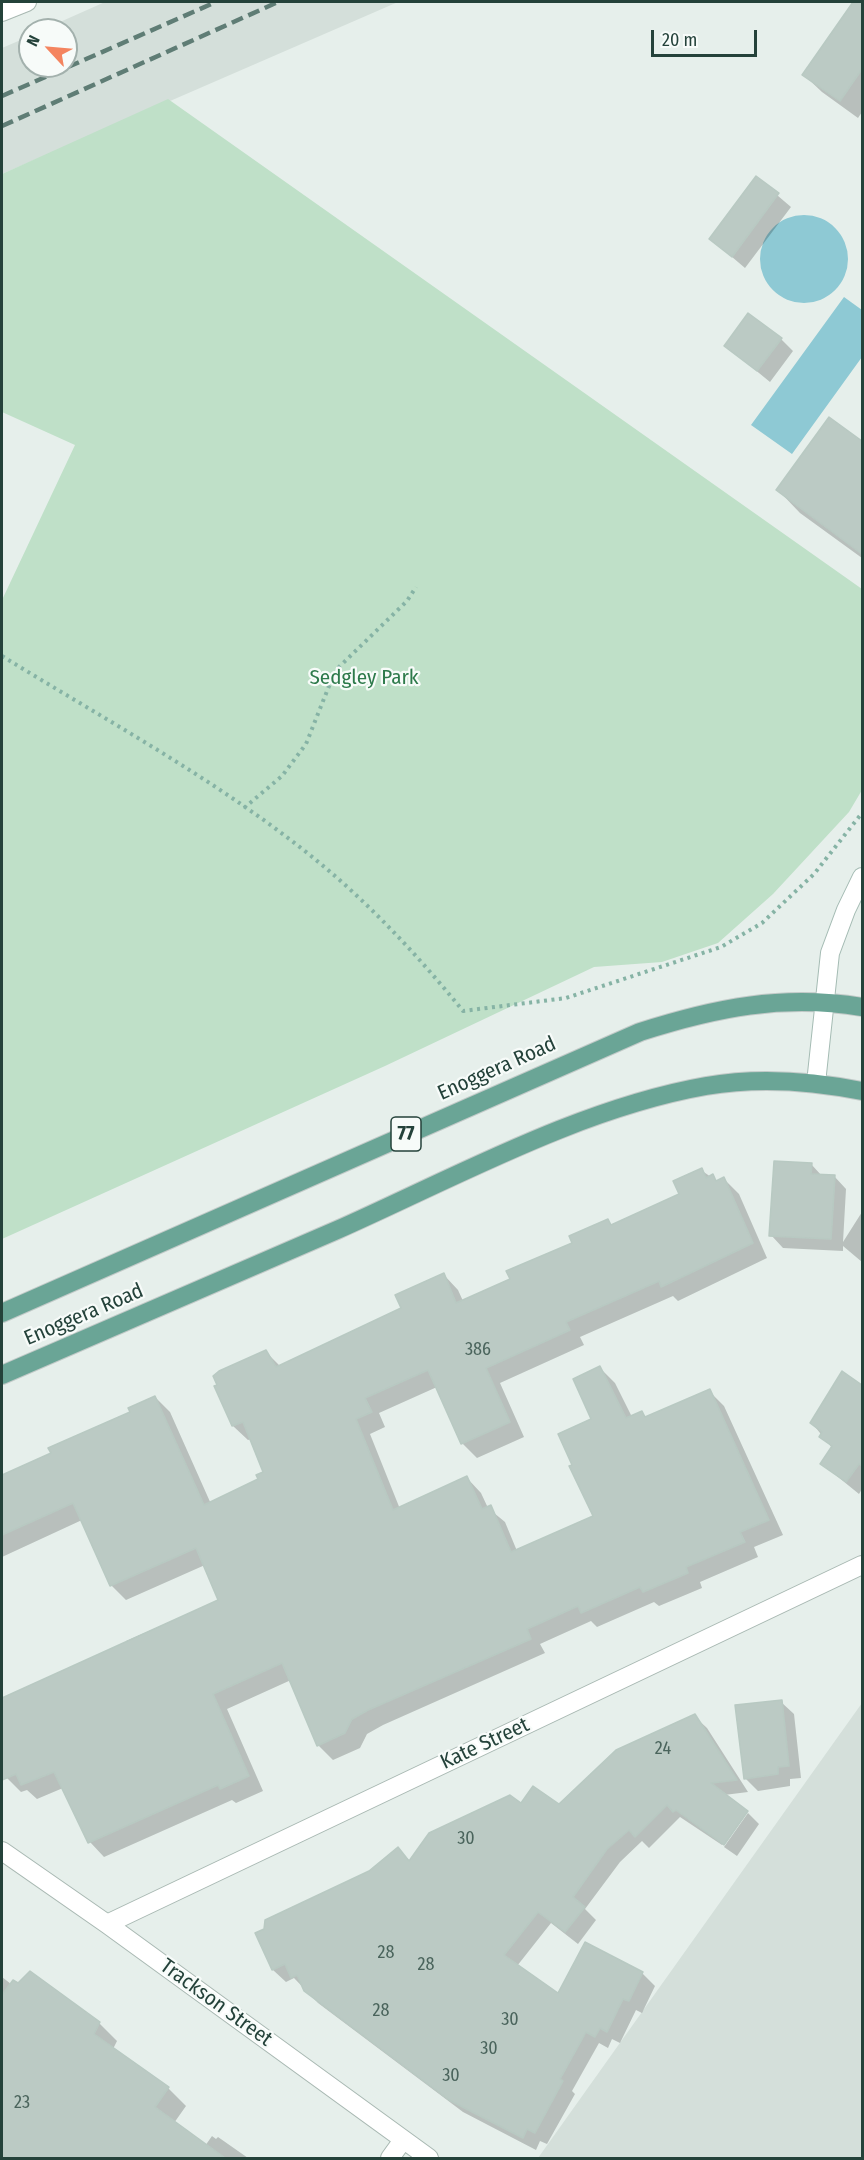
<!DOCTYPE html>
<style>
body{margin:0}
#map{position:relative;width:864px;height:2160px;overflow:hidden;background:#e6efeb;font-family:"Fira Sans Condensed",sans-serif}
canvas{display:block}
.frame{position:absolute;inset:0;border:3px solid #24423a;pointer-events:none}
.north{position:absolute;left:18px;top:18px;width:60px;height:60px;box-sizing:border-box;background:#f7fbf9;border:2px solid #a3b1ad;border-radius:50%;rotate:296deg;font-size:16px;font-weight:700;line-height:24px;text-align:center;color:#24423a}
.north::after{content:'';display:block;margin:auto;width:21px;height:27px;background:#f4845f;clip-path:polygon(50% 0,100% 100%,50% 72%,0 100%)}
.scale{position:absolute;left:651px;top:30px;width:106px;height:27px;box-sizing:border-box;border:3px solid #24423a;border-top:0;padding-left:8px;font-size:18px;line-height:21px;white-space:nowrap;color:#24423a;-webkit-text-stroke:4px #f7fbf9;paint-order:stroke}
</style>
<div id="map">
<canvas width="864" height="2160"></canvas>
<div class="frame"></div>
<div class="north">N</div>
<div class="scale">20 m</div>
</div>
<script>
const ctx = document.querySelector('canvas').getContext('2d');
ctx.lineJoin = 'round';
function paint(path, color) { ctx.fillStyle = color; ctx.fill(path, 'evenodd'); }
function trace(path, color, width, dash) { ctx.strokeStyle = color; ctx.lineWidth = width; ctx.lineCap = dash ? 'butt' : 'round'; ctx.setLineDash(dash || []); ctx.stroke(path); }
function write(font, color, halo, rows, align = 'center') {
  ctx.font = font + ' "Fira Sans Condensed",sans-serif'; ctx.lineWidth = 4.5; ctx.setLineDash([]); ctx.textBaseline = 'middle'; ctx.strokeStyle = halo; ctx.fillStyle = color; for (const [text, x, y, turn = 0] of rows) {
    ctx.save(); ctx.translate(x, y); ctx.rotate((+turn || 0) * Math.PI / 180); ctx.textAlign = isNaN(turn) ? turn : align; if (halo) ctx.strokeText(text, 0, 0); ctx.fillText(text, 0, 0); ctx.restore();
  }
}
paint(new Path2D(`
 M105 2H398L2 174V48L30 36V66H66V30H42Z
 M862 1703V2158H538L852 1717Z`), '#d4dfda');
paint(new Path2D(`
 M168 99 862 589V790L849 812 773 894 718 943 662 962 594 967 385 1066 2 1239V600L75 445 2 412V174Z`), '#bfe0c8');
paint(new Path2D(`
 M760 259a44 44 0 1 1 88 0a44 44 0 1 1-88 0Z
 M844 297 862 310V357L792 454 751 425Z`), '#8ec9d4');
paint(new Path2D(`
 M855 2H862V112L858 118 822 92 804 75Z
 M757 178 791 207 745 268 711 239Z
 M781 339 793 351 770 382 726 346Z
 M830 419 862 443V558L800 513 778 490Z
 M811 1164 822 1176H834L846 1189 843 1242 862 1212V1262L843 1246V1251L783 1248 771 1235Z
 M701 1170 718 1182 724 1179 739 1194 767 1258 678 1301 673 1296 580 1337 584 1345 500 1383 524 1437 477 1458 462 1443 437 1387 379 1413 385 1427 370 1434 400 1509 467 1478 481 1493 488 1508 505 1522 517 1551 595 1517 574 1466 593 1419 600 1368 615 1383 632 1417 642 1413 647 1418 709 1391 724 1406 783 1535 754 1547 758 1557 700 1582 702 1588 659 1606 654 1602 597 1627 591 1621 540 1644 545 1653 383 1725 367 1734 360 1748 333 1760 318 1745 291 1680 227 1709 263 1791 236 1803 232 1800 104 1857 90 1842 63 1788 37 1799 27 1790 21 1792 2 1773V1700L127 1645 126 1641 220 1600 205 1565 126 1600 111 1585 82 1520 2 1557V1477L132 1413 155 1397 170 1412 211 1504 260 1479 265 1473 251 1439 248 1440 233 1426 216 1387 266 1352 281 1367 403 1309 444 1275 458 1290 463 1301 511 1279 574 1244 608 1221 613 1226 681 1195Z
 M843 1373 862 1387V1489L859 1494 822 1464 832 1448 812 1423Z
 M781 1702 794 1714 801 1778 790 1779V1786L758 1791 745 1778Z
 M694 1716 707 1728 748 1792 724 1795 745 1811 722 1845 680 1817 649 1848 642 1841 620 1862 585 1909 596 1920 578 1944 551 1923 517 1966 559 1996 586 1944 642 1973 655 1986 642 2013 636 2010 620 2043 612 2039 608 2048 599 2043 572 2091 575 2094 547 2144 540 2141 536 2150 463 2112 318 2003 294 1978 286 1982 273 1970 257 1934 369 1872 398 1849 410 1861 521 1805 560 1806Z
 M748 1813 759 1824 737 1856 724 1847Z
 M2 1977 11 1984 99 2023 117 2041 113 2049 168 2088 186 2106 174 2123 205 2146 212 2136 216 2139 218 2137 248 2158H2Z`), '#0003');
const building = new Path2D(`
 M853 2H862V69L840 101 802 75Z
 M756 176 779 193 732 257 709 239Z
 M748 313 782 338 757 371 724 346Z
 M829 417 862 441V554L776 490Z
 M774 1161 812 1163 811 1174 835 1175 831 1239 769 1236Z
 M702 1168 706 1178 713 1174 716 1181 724 1177 753 1243 661 1287 659 1281 566 1322 570 1330 486 1368 510 1422 461 1444 428 1370 365 1398 372 1412 356 1419 393 1510 467 1476 482 1509 491 1505 511 1552 593 1516 569 1466 572 1465 558 1434 591 1419 573 1379 600 1366 626 1418 642 1411 645 1417 710 1389 769 1520 740 1532 745 1542 686 1567 688 1573 643 1592 640 1587 581 1613 578 1606 527 1629 531 1639 368 1710 352 1719 345 1733 317 1746 282 1663 213 1694 249 1776 220 1789 218 1785 88 1843 54 1772 21 1785 16 1774 2 1780V1698L218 1600 196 1548 110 1586 73 1503 2 1535V1475L51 1453 48 1448 130 1412 128 1408 155 1396 204 1505 258 1479 256 1475 263 1472 243 1422 232 1426 214 1386 217 1385 213 1376 219 1371 266 1350 276 1367 401 1308 395 1295 444 1273 456 1303 510 1279 506 1271 572 1243 569 1236 608 1219 611 1225 679 1194 673 1181Z
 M842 1371 862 1385V1466L859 1464 846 1482 820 1464 832 1446 819 1437 822 1432 810 1423Z
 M782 1700 789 1766 778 1767V1774L744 1779 735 1705Z
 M695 1714 737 1780 711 1783 748 1811 724 1845 676 1810 673 1812 667 1805 635 1837 629 1830 607 1849 573 1897 585 1907 565 1932 538 1912 504 1955 558 1993 585 1942 643 1972 629 2001 623 1999 607 2032 600 2028 595 2037 586 2032 560 2079 563 2081 535 2133 527 2129 523 2138 449 2100 304 1991 297 1975 291 1978 285 1964 272 1970 255 1933 264 1929 265 1920 369 1871 398 1847 409 1861 429 1833 510 1795 521 1803 533 1786 559 1804 616 1750Z
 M30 1971 100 2022 94 2034 169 2087 155 2107 225 2158H2V1995L13 1980 18 1983Z`);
paint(building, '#bbcac4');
trace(building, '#b8c9c2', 1.5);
const street = new Path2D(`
 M2 12 27 2
 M2 1851 107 1924 429 2158
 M107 1924 862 1565
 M390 2158 403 2140`);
const secondary = new Path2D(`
 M816 1083 830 953 846 910 862 877`);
const primary = new Path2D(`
 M2 1313 640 1032C715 1008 783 994 862 1007
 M2 1375C113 1327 225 1279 337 1230 454 1178 580 1108 706 1086 757 1077 812 1081 862 1091`);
trace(street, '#a8b8b2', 20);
trace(secondary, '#a4bbb3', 20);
trace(primary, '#c2cac8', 20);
trace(new Path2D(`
 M2 656C112 724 237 791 335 876 382 917 424 963 463 1011L566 998 721 947 762 923 814 874 862 813
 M244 808 282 776 306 744 333 676 339 667 407 601 416 587`), '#86b3a5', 4, [3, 4.5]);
trace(street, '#fff', 18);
trace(secondary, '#fff', 18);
trace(primary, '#6aa596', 18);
trace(new Path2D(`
 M2 96 216 2
 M2 126 278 2`), '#5f7d75', 4.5, [12, 6]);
write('18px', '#4a645c', null, [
 ["386",478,1350],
 ["24",663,1749],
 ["30",466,1839],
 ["28",386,1953],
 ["28",426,1965],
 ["28",381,2011],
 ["30",510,2020],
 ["30",489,2049],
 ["30",451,2076],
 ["23",22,2103]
]);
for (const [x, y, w] of [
 [406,1134,30]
]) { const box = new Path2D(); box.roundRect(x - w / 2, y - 17, w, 34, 4.5); ctx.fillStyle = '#f7fbf9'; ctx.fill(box); trace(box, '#24423a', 1.5); }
write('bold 20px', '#24423a', null, [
 ["77",406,1134]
]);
write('21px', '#2d7a4b', '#f7fbf9', [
 ["Sedgley Park",364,678]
]);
write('21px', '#24423a', '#f7fbf9', [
 ["Enoggera Road",497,1069,-24],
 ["Enoggera Road",84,1315,-23],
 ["Kate Street",485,1744,-25],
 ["Trackson Street",216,2003,36]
]);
</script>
